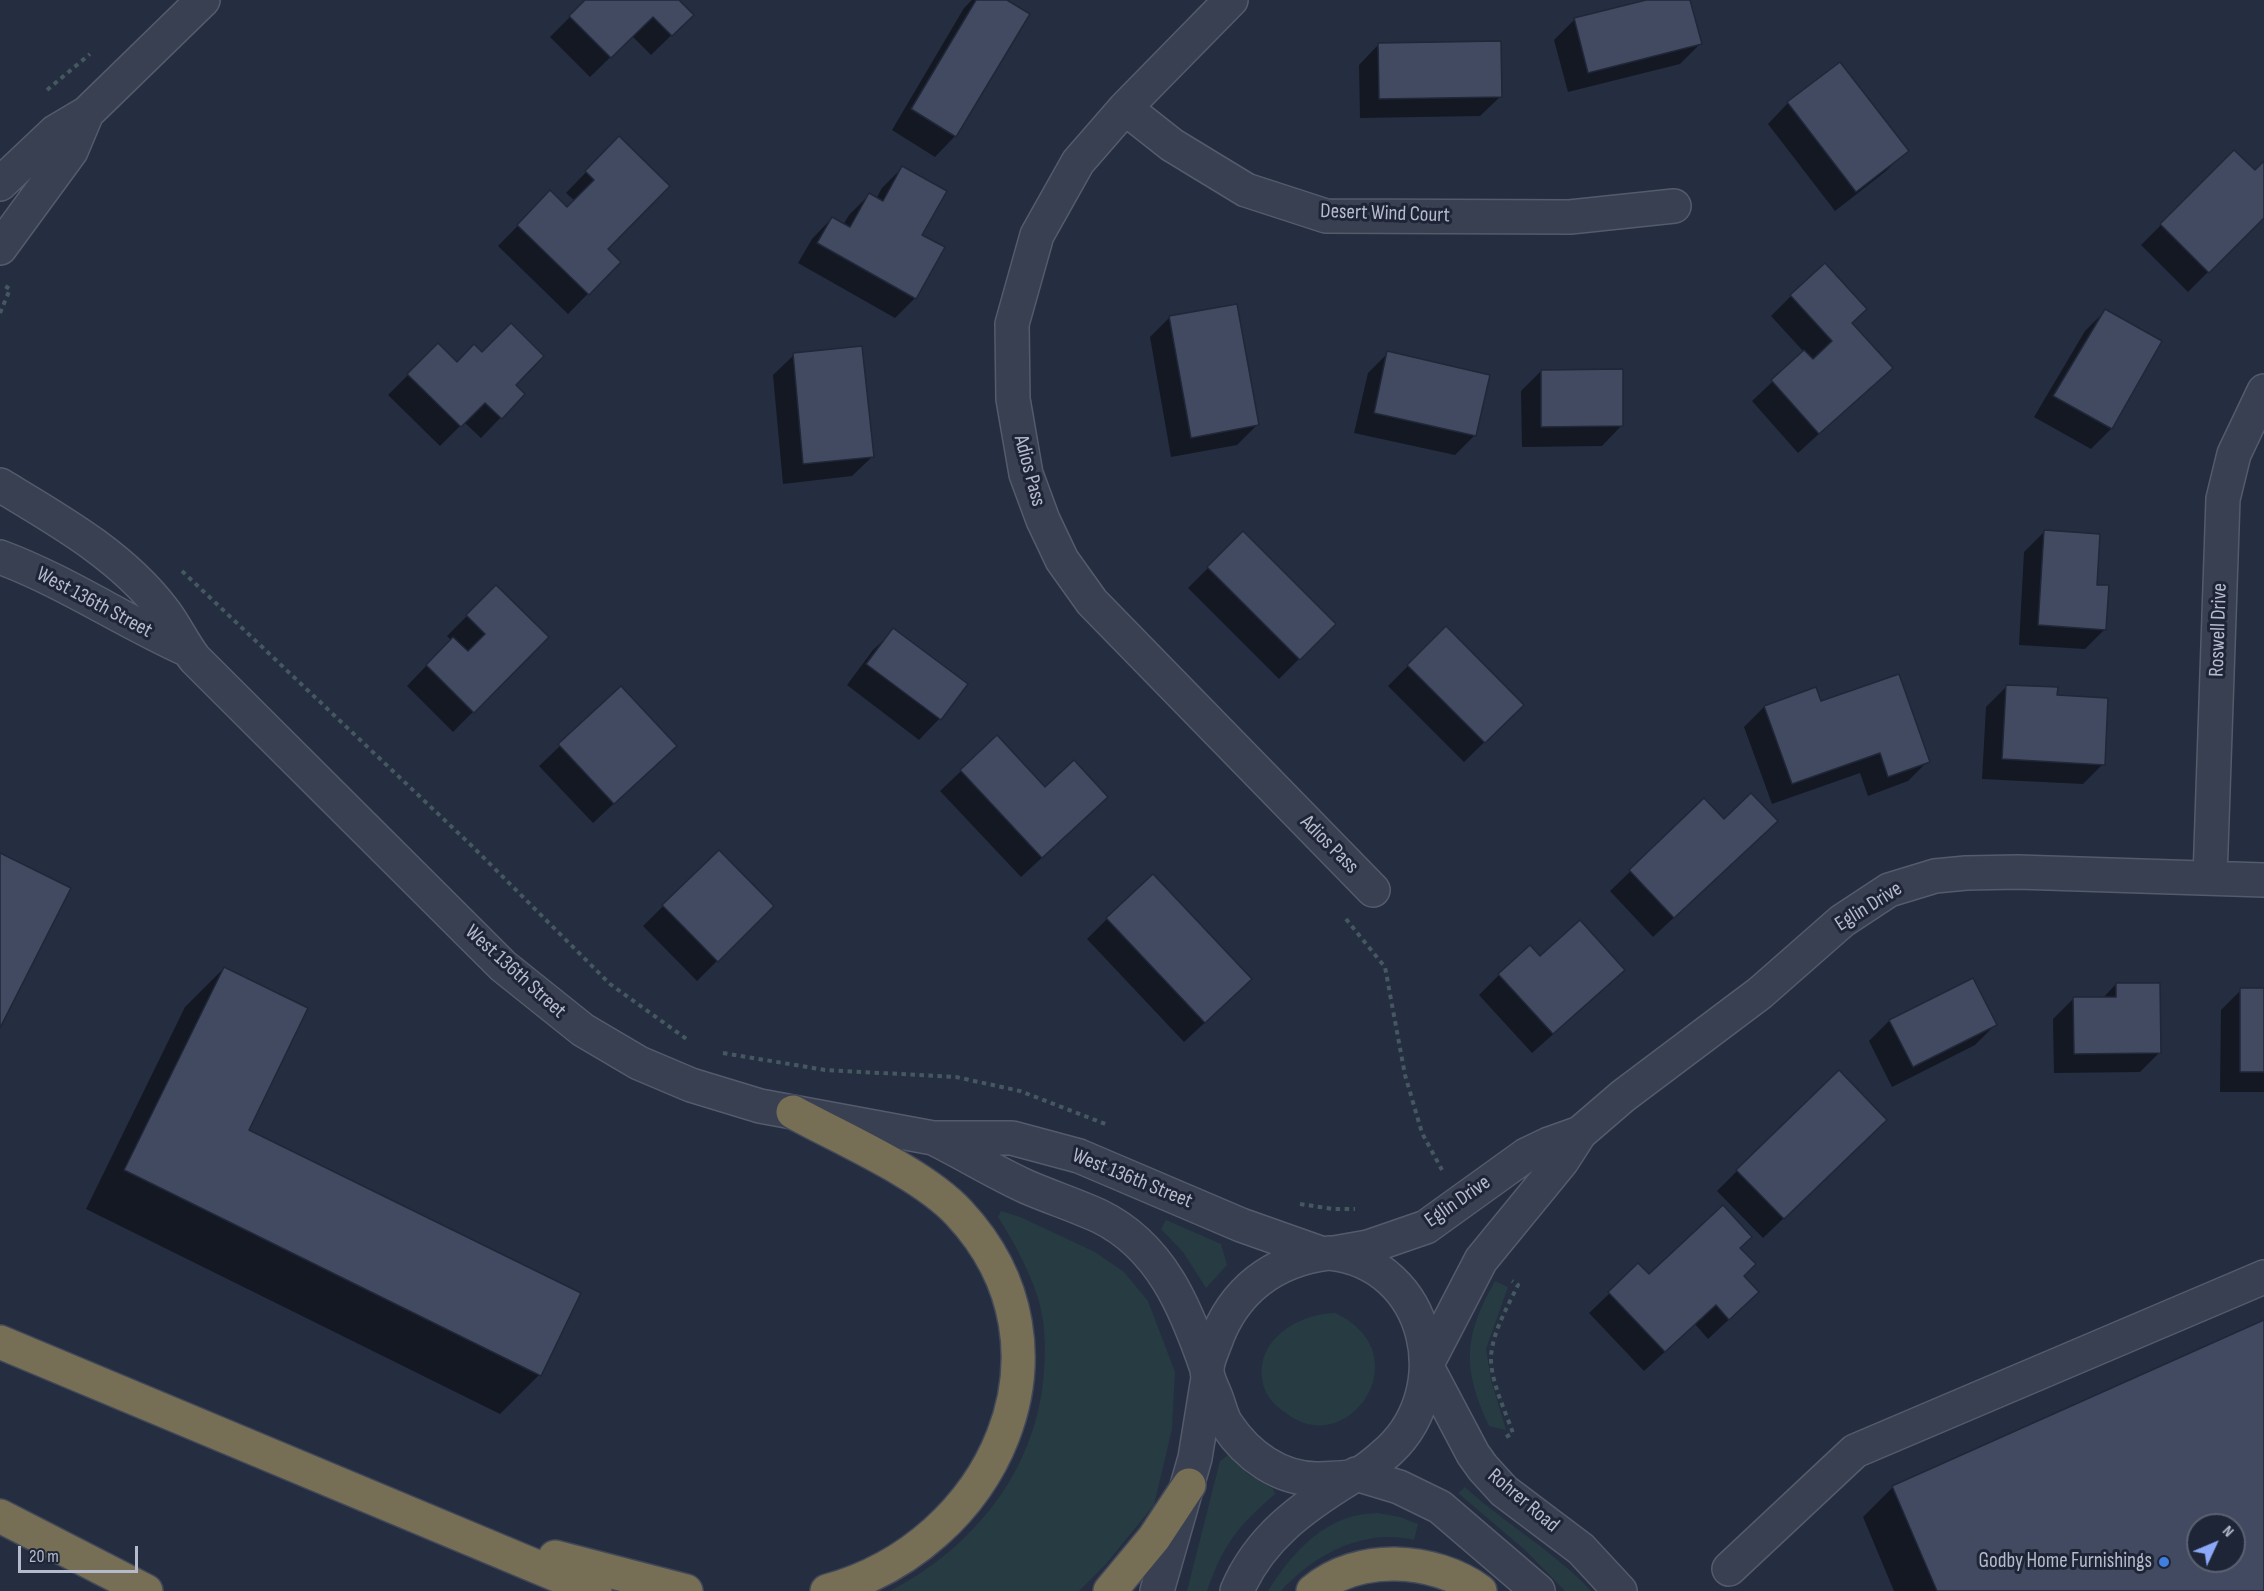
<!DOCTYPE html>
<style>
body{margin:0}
#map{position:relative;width:2264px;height:1591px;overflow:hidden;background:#252d41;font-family:"Sofia Sans Condensed",sans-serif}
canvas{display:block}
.north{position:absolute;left:2186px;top:1513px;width:60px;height:60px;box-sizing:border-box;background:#1e2536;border:2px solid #5b6172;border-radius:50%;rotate:46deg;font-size:16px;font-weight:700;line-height:24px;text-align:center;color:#b6bbcb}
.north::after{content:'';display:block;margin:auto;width:21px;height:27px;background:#8ca8f9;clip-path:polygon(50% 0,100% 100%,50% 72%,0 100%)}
.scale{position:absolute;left:18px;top:1546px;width:120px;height:27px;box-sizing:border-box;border:3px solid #b6bbcb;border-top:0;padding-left:8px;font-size:18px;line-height:21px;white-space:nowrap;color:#b6bbcb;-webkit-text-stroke:4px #1e2536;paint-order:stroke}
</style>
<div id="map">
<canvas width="2264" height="1591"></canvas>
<div class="north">N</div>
<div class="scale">20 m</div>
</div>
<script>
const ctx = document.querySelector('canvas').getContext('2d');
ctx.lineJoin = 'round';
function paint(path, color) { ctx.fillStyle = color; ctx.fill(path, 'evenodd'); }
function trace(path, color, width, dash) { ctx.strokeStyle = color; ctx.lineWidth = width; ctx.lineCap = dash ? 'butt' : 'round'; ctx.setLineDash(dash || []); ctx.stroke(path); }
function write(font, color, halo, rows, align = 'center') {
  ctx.font = font + ' "Sofia Sans Condensed",sans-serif'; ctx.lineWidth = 6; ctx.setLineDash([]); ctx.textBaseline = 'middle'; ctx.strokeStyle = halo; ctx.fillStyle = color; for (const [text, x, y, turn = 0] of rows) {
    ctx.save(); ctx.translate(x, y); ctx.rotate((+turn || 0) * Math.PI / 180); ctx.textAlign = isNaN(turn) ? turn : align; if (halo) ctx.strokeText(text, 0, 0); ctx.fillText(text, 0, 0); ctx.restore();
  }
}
paint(new Path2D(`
 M1001 1211 1020 1217 1095 1252 1124 1272 1148 1301 1175 1372 1172 1429 1154 1505 1106 1564 1079 1591H890C975 1547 1038 1468 1044 1370 1046 1347 1045 1321 1038 1298 1029 1270 1014 1242 998 1217Z
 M1166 1220 1221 1244 1227 1265 1206 1288 1183 1252 1161 1229Z
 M1495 1281 1508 1287 1486 1349 1491 1380 1506 1430 1489 1426C1462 1368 1463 1337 1495 1281Z
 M1335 1313C1421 1353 1351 1457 1290 1416 1281 1410 1269 1401 1265 1390 1249 1344 1295 1314 1335 1313Z
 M1228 1455 1249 1475 1273 1489 1275 1494C1237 1527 1224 1543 1207 1591H1187L1220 1461Z
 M1465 1487C1505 1524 1553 1550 1591 1591H1565L1525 1550 1458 1493Z
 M1378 1513 1400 1517 1418 1524 1414 1540C1363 1528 1314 1555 1281 1591H1268C1293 1551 1327 1513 1378 1513Z`), '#273b42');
paint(new Path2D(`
 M587 0H677L692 15 651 55 632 36 590 77 550 37Z
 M972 0H1004L1028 14 955 136 935 157 892 130 964 8Z
 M1653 0H1689L1700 44 1680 64 1568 92 1554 40 1575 19Z
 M1379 44 1501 96 1480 116 1360 118 1359 65Z
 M1788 103 1907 150 1886 171 1835 211 1768 124Z
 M619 138 606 249 619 262 568 314 498 246 550 193 567 209 575 201 566 193Z
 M2234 152 2255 172 2264 163V216L2188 292 2141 245Z
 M902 168 915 298 895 318 798 263 812 239 832 218 843 225 849 215 869 195 876 199 882 188Z
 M1791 296 1850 324 1891 368 1798 453 1752 401 1804 352 1771 316Z
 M2105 311 2160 342 2111 429 2091 449 2034 417 2085 331Z
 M1170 317 1257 425 1237 445 1171 457 1150 337Z
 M438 345 456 363 482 354 523 394 481 438 464 422 440 446 388 395Z
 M1388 353 1475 435 1455 455 1354 433 1368 373Z
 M794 355 873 456 852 476 783 484 773 375Z
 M1541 371 1622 425 1602 446 1522 447 1521 391Z
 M2044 532 2096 586 2105 629 2085 649 2019 645 2024 552Z
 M1243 533 1334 624 1279 679 1188 588Z
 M496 587 547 637 453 732 407 686 451 640 447 636Z
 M1446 628 1522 705 1464 762 1388 686Z
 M894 630 966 684 939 719 919 740 847 685 873 650Z
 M2006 687 2055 697 2103 764 2083 784 1982 779 1986 707Z
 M621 688 654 766 593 823 539 766Z
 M1820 703 1928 761 1908 781 1868 796 1860 773 1772 804 1744 727 1764 707Z
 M997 737 1044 789 1086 817 1021 877 940 791Z
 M1704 801 1724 821 1756 841 1653 937 1610 891Z
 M718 852 772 906 697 981 643 926Z
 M1107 919 1230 999 1184 1042 1087 939Z
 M1539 958 1603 990 1532 1053 1479 995 1499 975Z
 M224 968 247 1130 539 1375 500 1414 86 1209 185 1007Z
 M2116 984 2160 1052 2140 1072 2054 1073 2053 1019 2073 999H2102Z
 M2241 990H2264V1092H2220L2221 1010Z
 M1889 1021 1995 1025 1975 1045 1892 1087 1869 1041Z
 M1865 1140 1763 1238 1717 1191 1737 1171Z
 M1739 1249 1742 1276 1737 1312 1708 1339 1695 1324 1644 1371 1589 1313 1610 1293Z
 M2264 1321V1591H1894L1863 1517 1893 1487ZM2198 1525H2234V1561H2198Z`), '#0007');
const building = new Path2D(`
 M585 0H679L694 15 672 36 653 17 611 58 569 16Z
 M976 0H1007L1030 14 956 137 911 109Z
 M1646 0H1690L1702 44 1588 73 1574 18Z
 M1501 41 1502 97 1379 99 1378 43Z
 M1840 62 1909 151 1856 192 1787 102Z
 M619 136 670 186 608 249 621 262 589 295 517 225 550 190 567 207 594 180 585 171Z
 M2234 150 2255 170 2264 161V218L2209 273 2160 224Z
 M902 166 947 191 922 235 945 247 916 299 817 243 832 217 850 227 869 193 883 201Z
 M1825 263 1867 309 1852 323 1893 368 1819 434 1771 380 1804 350 1813 359 1832 341 1790 295Z
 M1237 304 1259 425 1191 438 1169 316Z
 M2105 309 2162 341 2112 429 2053 396Z
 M511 323 544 356 516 385 525 394 502 419 485 403 461 427 407 374 438 343 457 362 474 344 482 352Z
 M862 346 874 457 803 464 793 353Z
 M1387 351 1490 375 1476 436 1374 413Z
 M1623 369V426L1541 427V370Z
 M2044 530 2100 534 2097 585H2109L2106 630 2038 625Z
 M1243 531 1336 624 1300 660 1207 567Z
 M496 585 549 637 474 713 426 665 453 637 468 651 485 634 466 615Z
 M1446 626 1524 705 1485 743 1407 665Z
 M893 628 968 684 941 720 866 664Z
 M1899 674 1930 762 1888 777 1880 753 1792 784 1764 706 1816 687 1821 701Z
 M2006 685 2058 687 2057 695 2108 698 2105 765 2002 759Z
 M621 686 677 746 614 804 558 744Z
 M997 735 1045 787 1074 760 1108 797 1042 858 960 770Z
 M1751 793 1778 821 1674 918 1629 870 1704 798 1724 819Z
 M719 850 774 906 718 962 662 905Z
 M0 853 71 888 0 1028Z
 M1153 874 1252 979 1205 1023 1106 918Z
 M1580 920 1625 970 1553 1034 1498 974 1530 945 1540 956Z
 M224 967 308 1008 249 1130 581 1293 541 1376 124 1170Z
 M1973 978 1997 1025 1913 1067 1889 1020Z
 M2116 983H2160L2161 1053 2074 1054 2073 997H2116Z
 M2240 988H2264V1072H2240Z
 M1839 1070 1887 1120 1784 1219 1736 1170Z
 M1723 1205 1752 1237 1740 1248 1756 1264 1744 1276 1759 1292 1729 1320 1716 1305 1665 1352 1608 1292 1638 1263 1649 1274Z
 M2264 1320V1591H1937L1892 1486ZM2198 1525H2234V1561H2198Z`);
paint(building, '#414a61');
trace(building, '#202738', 1.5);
const minor = new Path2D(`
 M1231 0 1125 108 1078 162 1037 235 1012 324 1013 399 1026 474 1043 520 1062 560 1092 602 1373 890
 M1125 108 1172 145 1246 190 1326 216 1570 217 1674 206
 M0 184 55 132 87 113 203 0
 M0 248 71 151 87 113
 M0 485C58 520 121 555 163 610 175 625 183 644 195 659L503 966 583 1030 639 1063 691 1085 760 1106 933 1138H1012L1079 1156 1241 1225 1323 1254
 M0 557C67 582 123 621 188 650
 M2210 878 2223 499 2234 454 2264 391
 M937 1140C967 1155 996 1173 1027 1187 1050 1197 1075 1205 1099 1216 1161 1246 1186 1308 1207 1369
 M1329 1253C1431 1263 1459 1394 1383 1456 1375 1463 1364 1473 1353 1476 1342 1479 1328 1478 1317 1479 1279 1479 1247 1455 1227 1425 1222 1418 1220 1408 1217 1400 1214 1391 1207 1379 1207 1370 1207 1361 1212 1351 1215 1343 1233 1291 1273 1260 1329 1253Z
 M1334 1253 1368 1247 1426 1227 1526 1155 1549 1144 1580 1133
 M1427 1364 1481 1260 1562 1161 1580 1133 1623 1096 1760 993 1842 921 1889 890 1935 876 1966 873 2018 872 2264 880
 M1427 1367 1473 1454 1483 1468 1504 1491 1581 1549 1620 1591
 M1356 1474 1399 1487 1440 1507 1538 1591
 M1729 1569 1855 1451 2264 1277
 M1157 1591 1195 1458 1208 1378
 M1237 1591C1259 1538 1303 1507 1350 1478`);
const highway = new Path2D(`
 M793 1112C842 1139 922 1173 959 1213 1086 1349 993 1546 827 1591
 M0 1342 595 1591
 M0 1516 146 1591
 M555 1557 686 1591
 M1110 1591 1154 1538 1189 1485
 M1313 1591C1358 1553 1433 1557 1480 1591`);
trace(minor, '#545b6b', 36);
trace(highway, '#414858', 36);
trace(new Path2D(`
 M47 90 90 54
 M0 313 10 289 5 286
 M182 571 473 847 610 984 688 1040
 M1346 919 1385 967 1405 1075 1422 1133 1442 1170
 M723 1053 825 1070 956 1077 1020 1091 1108 1125
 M1300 1204 1333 1209H1355
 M1506 1437 1513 1433C1505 1410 1490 1380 1491 1356 1493 1331 1508 1306 1518 1285L1512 1281`), '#45585f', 4, [4.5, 4.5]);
trace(minor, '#394051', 33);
trace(highway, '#776e56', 33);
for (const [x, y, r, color] of [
 [2164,1562,6,"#3f7fe0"]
]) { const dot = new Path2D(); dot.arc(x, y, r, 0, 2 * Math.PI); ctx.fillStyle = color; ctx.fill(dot); trace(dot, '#1e2536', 2); }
write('21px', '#b6bbcb', '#1e2536', [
 ["Desert Wind Court",1385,214,2],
 ["Adios Pass",1029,471,75],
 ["West 136th Street",94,603,28],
 ["Roswell Drive",2219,630,-88],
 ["Adios Pass",1329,845,45],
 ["Eglin Drive",1869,907,-32],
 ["West 136th Street",515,972,42],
 ["West 136th Street",1132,1179,22],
 ["Eglin Drive",1458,1202,-35],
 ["Rohrer Road",1523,1501,40]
]);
write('21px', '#b6bbcb', '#1e2536', [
 ["Godby Home Furnishings",2152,1562]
], 'right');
</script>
